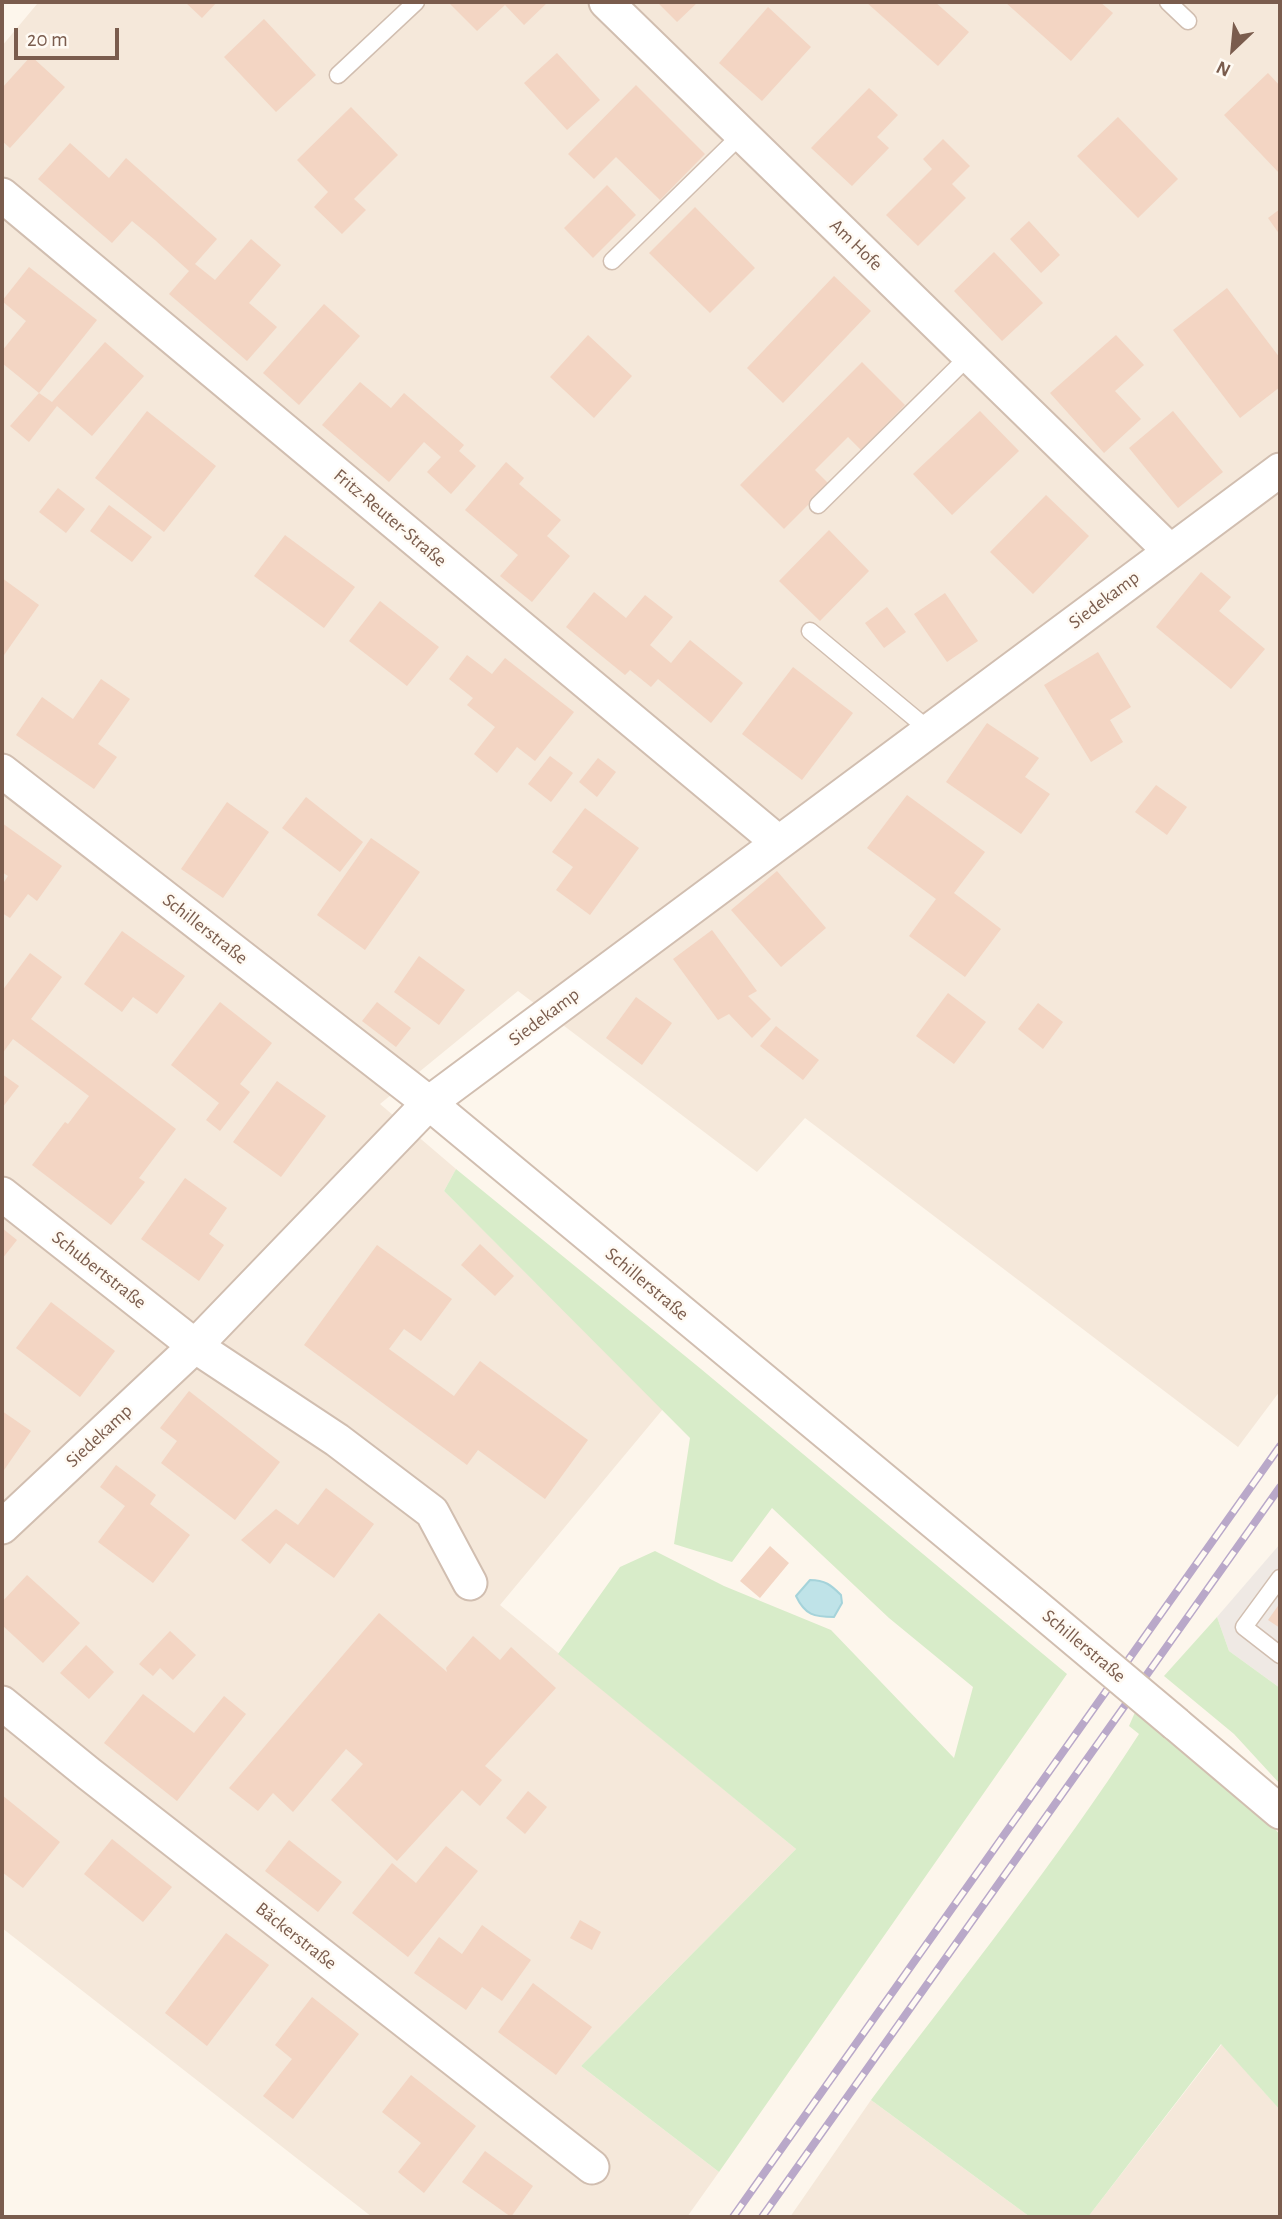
<!DOCTYPE html>
<meta charset="utf-8">
<style>
body{margin:0}
#map{position:relative;width:1282px;height:2219px;overflow:hidden;background:#fdf6ec;font-family:"Alegreya Sans",sans-serif}
canvas{display:block}
.frame{position:absolute;inset:0;border:4px solid #7a5c4d;pointer-events:none}
.north{position:absolute;left:1198px;top:14px;width:70px;height:70px;-webkit-text-stroke:5px #fffaf3;paint-order:stroke;rotate:206deg;font-size:19px;font-weight:700;line-height:28px;text-align:center;color:#7a5c4d}
.north::after{content:'';display:block;margin:auto;width:24px;height:32px;background:#7a5c4d;clip-path:polygon(50% 0,100% 100%,50% 72%,0 100%)}
.scale{position:absolute;left:14px;top:28px;width:105px;height:32px;box-sizing:border-box;border:4px solid #7a5c4d;border-top:0;padding-left:9px;font-size:21px;line-height:24px;white-space:nowrap;color:#7a5c4d;-webkit-text-stroke:5px #fffaf3;paint-order:stroke}
</style>
<div id="map">
<canvas width="1282" height="2219"></canvas>
<div class="frame"></div>
<div class="north">N</div>
<div class="scale">20 m</div>
</div>
<script>
const ctx = document.querySelector('canvas').getContext('2d');
ctx.lineJoin = 'round';
function paint(path, color) { ctx.fillStyle = color; ctx.fill(path, 'evenodd'); }
function trace(path, color, width, dash) { ctx.strokeStyle = color; ctx.lineWidth = width; ctx.lineCap = dash ? 'butt' : 'round'; ctx.setLineDash(dash || []); ctx.stroke(path); }
function write(font, color, halo, rows, align = 'center') {
  ctx.font = font + ' "Alegreya Sans",sans-serif'; ctx.lineWidth = 5; ctx.setLineDash([]); ctx.textBaseline = 'middle'; ctx.strokeStyle = halo; ctx.fillStyle = color; for (const [text, x, y, turn = 0] of rows) {
    ctx.save(); ctx.translate(x, y); ctx.rotate((+turn || 0) * Math.PI / 180); ctx.textAlign = isNaN(turn) ? turn : align; if (halo) ctx.strokeText(text, 0, 0); ctx.fillText(text, 0, 0); ctx.restore();
  }
}
paint(new Path2D(`
 M35 2H1280V1391L1238 1447 805 1118 757 1172 518 991 380 1104 456 1169 444 1191 663 1409 500 1605 796 1849 581 2066 719 2172 687 2217H372L2 1928V46L37 4Z
 M1222 2044 1280 2110V2217H1088Z
 M871 2100 1030 2217H790Z`), '#f5e8da');
paint(new Path2D(`
 M1280 1544V1688L1229 1651 1217 1617Z`), '#efe9e4');
paint(new Path2D(`
 M456 1169 701 1369 1067 1674 719 2172 581 2066 796 1849 558 1654 620 1567 655 1551 724 1586 831 1630 954 1758 973 1687 889 1618 772 1508 732 1562 674 1544 690 1438 444 1191Z
 M1217 1617 1229 1651 1280 1688V1784L1234 1734 1164 1676Z
 M1136 1710 1261 1811 1280 1835V2110L1221 2044 1088 2217H1030L871 2100C962 1979 1057 1861 1139 1734L1129 1726Z`), '#d8ecc9');
const water = new Path2D(`
 M810 1580C825 1580 831 1585 841 1595L842 1603 834 1617C814 1617 805 1615 796 1596Z`);
paint(water, '#bfe3e8');
trace(water, '#a5d3da', 2);
paint(new Path2D(`
 M185 2H217L202 18Z
 M448 2H548L524 25 505 5 477 31Z
 M657 2H698L677 22Z
 M866 2H935L969 32 938 66Z
 M1005 2H1100L1113 13 1071 61Z
 M768 7 811 47 762 101 719 63Z
 M264 19 316 75 276 112 224 57Z
 M557 53 600 100 567 130 524 83Z
 M31 56 65 87 10 148 2 141V88Z
 M1268 73 1280 86V174L1224 115Z
 M636 85 705 154 660 200 616 157 594 179 568 154Z
 M869 88 898 115 877 137 889 148 852 186 811 148Z
 M351 107 398 155 354 199 366 210 342 234 314 207 328 192 297 160Z
 M1118 117 1178 179 1138 218 1077 156Z
 M943 139 970 166 952 184 966 198 918 246 886 215 932 169 923 159Z
 M70 143 109 178 126 158 217 239 195 264 215 280 251 239 281 265 249 303 277 327 247 361 169 294 189 271 155 240 132 221 112 243 38 179Z
 M607 185 636 215 593 258 564 228Z
 M695 207 755 268 710 313 649 253Z
 M1280 209V235L1268 218Z
 M1029 221 1060 255 1041 273 1010 239Z
 M994 252 1043 303 1002 341 954 291Z
 M29 267 97 320 39 393 2 363V351L26 321 2 301Z
 M834 276 871 311 783 403 747 368Z
 M1227 288 1280 358V387L1240 418 1173 330Z
 M324 304 360 336 299 405 263 373Z
 M588 335 632 376 594 418 550 377Z
 M1116 335 1144 365 1115 391 1141 419 1104 453 1050 393Z
 M105 342 144 376 92 436 57 406 29 442 10 426 39 393 52 402Z
 M862 362 905 405 861 450 848 437 815 470 829 484 784 529 740 485Z
 M360 382 391 408 404 393 464 445 459 451 476 466 451 494 427 472 441 457 424 442 389 482 322 425Z
 M147 411 216 466 164 532 95 478Z
 M980 411 1019 451 952 515 913 474Z
 M1173 411 1223 472 1178 508 1129 448Z
 M506 462 524 478 519 484 561 520 547 536 570 556 532 602 500 576 518 555 465 510Z
 M58 488 85 509 66 533 39 512Z
 M1046 495 1089 536 1033 594 990 552Z
 M109 505 152 537 132 562 90 531Z
 M829 530 869 571 820 621 779 581Z
 M285 535 355 587 324 628 254 576Z
 M1201 572 1231 597 1219 611 1265 649 1231 689 1156 627Z
 M2 578 39 605 2 658Z
 M594 592 626 618 645 595 673 617 650 645 671 663 690 640 743 683 711 723 658 679 651 687 630 670 625 675 566 627Z
 M945 593 978 641 947 662 914 614Z
 M380 601 439 647 407 686 349 641Z
 M887 607 906 632 884 648 865 623Z
 M1098 652 1131 707 1110 720 1123 742 1091 762 1044 685Z
 M467 655 492 674 505 658 574 712 535 761 517 747 497 773 474 754 495 727 467 705 473 698 449 679Z
 M793 667 853 713 802 780 742 734Z
 M101 679 130 699 98 744 117 757 94 789 16 735 42 697 73 719Z
 M987 723 1039 758 1025 777 1050 794 1021 834 946 782Z
 M550 756 573 773 551 802 528 784Z
 M598 758 616 772 597 797 579 782Z
 M1156 785 1187 807 1167 835 1135 812Z
 M907 795 985 852 954 893 1001 929 965 977 909 936 936 899 867 848Z
 M306 797 363 842 340 872 282 828Z
 M227 802 269 832 223 898 181 869Z
 M585 808 639 848 590 915 556 890 573 867 552 852Z
 M2 823 62 866 37 901 28 894 10 918 2 913V885L8 876 2 872Z
 M371 838 420 872 365 950 317 915Z
 M777 871 826 928 781 967 731 910Z
 M712 930 757 991 748 996 771 1019 752 1038 729 1014 718 1020 673 959Z
 M122 931 185 976 157 1014 133 997 122 1012 84 984Z
 M30 953 62 977 31 1019 176 1129 139 1178 145 1182 111 1225 32 1165 65 1122 68 1124 89 1096 13 1039 2 1054V991Z
 M419 956 465 990 439 1025 394 992Z
 M948 993 986 1022 954 1064 916 1036Z
 M636 997 672 1023 642 1065 606 1038Z
 M220 1002 272 1043 240 1084 250 1092 220 1131 206 1120 219 1103 171 1065Z
 M377 1002 411 1028 396 1047 362 1021Z
 M1038 1003 1063 1022 1043 1049 1018 1029Z
 M776 1026 819 1060 803 1080 760 1046Z
 M2 1074 19 1086 2 1108Z
 M277 1081 326 1116 281 1177 233 1142Z
 M185 1178 227 1208 209 1234 224 1245 199 1281 141 1239Z
 M2 1228 17 1240 2 1259Z
 M480 1244 514 1276 495 1296 461 1265Z
 M377 1245 452 1299 421 1341 404 1329 389 1349 454 1396 480 1361 588 1440 545 1499 478 1450 467 1465 304 1345Z
 M51 1302 115 1351 80 1397 16 1348Z
 M189 1391 280 1462 235 1520 161 1463 177 1441 160 1428Z
 M2 1411 31 1431 2 1473Z
 M116 1465 156 1495 150 1504 190 1535 153 1583 98 1542 125 1506 100 1487Z
 M326 1488 374 1524 334 1578 286 1543 270 1564 241 1540 276 1509 298 1525Z
 M770 1546 789 1563 760 1598 740 1581Z
 M27 1575 80 1623 43 1663 2 1625V1602Z
 M1280 1603V1628L1268 1620Z
 M379 1613 447 1672 446 1668 473 1636 500 1660 511 1647 556 1688 485 1766 502 1780 480 1806 462 1790 397 1861 331 1800 363 1764 346 1749 293 1812 273 1793 258 1811 229 1788Z
 M170 1631 196 1655 173 1680 160 1668 153 1676 139 1664Z
 M86 1645 114 1672 89 1699 60 1673Z
 M143 1694 194 1733 224 1696 246 1714 177 1801 104 1743Z
 M528 1791 547 1807 525 1834 506 1818Z
 M2 1795 60 1842 23 1888 2 1872Z
 M112 1839 172 1887 143 1922 84 1874Z
 M289 1840 342 1882 318 1912 265 1871Z
 M446 1846 478 1871 408 1957 352 1913 392 1863 416 1883Z
 M580 1920 601 1932 592 1950 570 1938Z
 M482 1925 531 1960 502 2001 482 1987 466 2010 414 1973 439 1937 462 1954Z
 M226 1933 269 1965 207 2046 165 2013Z
 M533 1983 592 2027 556 2075 498 2032Z
 M312 1997 359 2034 293 2119 263 2096 292 2059 275 2045Z
 M411 2075 476 2126 424 2193 398 2172 421 2143 382 2112Z
 M485 2151 533 2186 511 2217 462 2182Z`), '#f3d5c3');
const service = new Path2D(`
 M1168 2 1188 21
 M338 75 416 2
 M612 261 742 134
 M818 505 969 356
 M810 631 929 730
 M1280 1578 1244 1627 1280 1655`);
const minor = new Path2D(`
 M606 2 1170 551
 M2 195 778 842
 M2 771 429 1103 1033 1604
 M2 1194 195 1346 337 1440 432 1512 470 1583
 M2 1527 195 1346 429 1103 1280 470
 M2 1703 88 1773 592 2167
 M1176 1724 1280 1812`);
trace(service, '#d1beb0', 19);
trace(minor, '#d1beb0', 37);
trace(service, '#fff', 16);
trace(minor, '#fff', 33);
const rail = new Path2D(`
 M733 2217 1280 1446
 M762 2217 1280 1487`);
trace(rail, '#b9a8c9', 8);
trace(rail, '#fffaf3', 5, [16]);
const minorBridge = new Path2D(`
 M1033 1604 1176 1724`);
trace(minorBridge, '#d1beb0', 37, []);
trace(minorBridge, '#fff', 33);
write('19px', '#7a5c4d', '#fffaf3', [
 ["Am Hofe",856,245,44],
 ["Fritz-Reuter-Straße",390,518,40],
 ["Siedekamp",1104,600,-37],
 ["Schillerstraße",205,929,38],
 ["Siedekamp",544,1017,-37],
 ["Schubertstraße",99,1270,38],
 ["Schillerstraße",647,1284,40],
 ["Siedekamp",99,1436,-43],
 ["Schillerstraße",1084,1646,40],
 ["Bäckerstraße",296,1936,38]
]);
</script>
